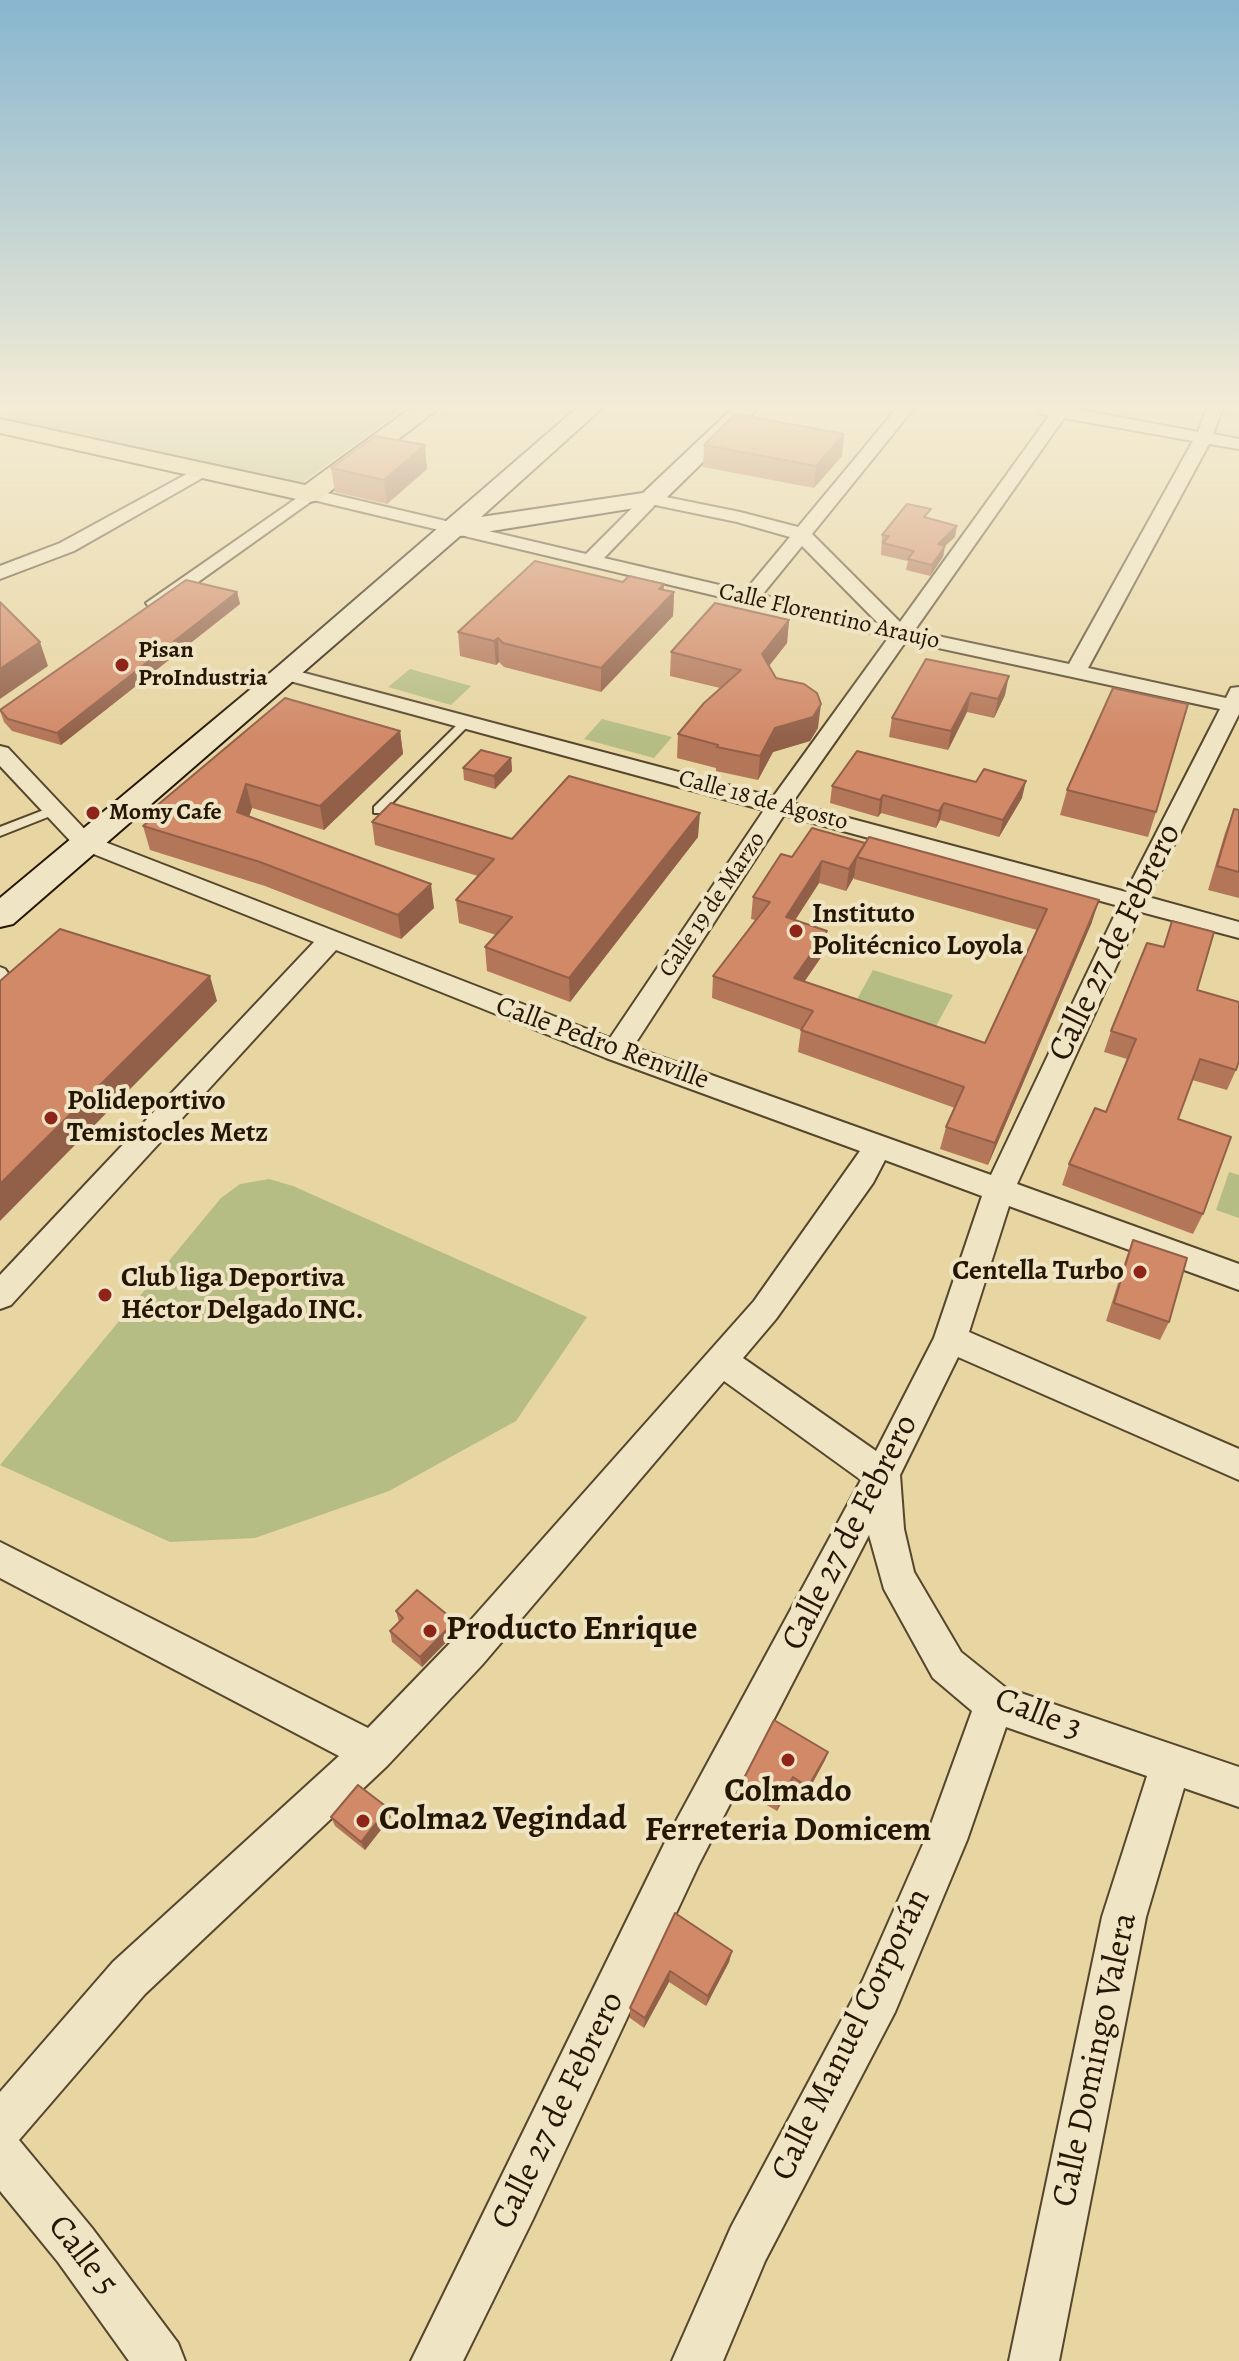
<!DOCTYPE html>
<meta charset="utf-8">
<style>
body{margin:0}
canvas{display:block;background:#e7d5a2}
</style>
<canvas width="1239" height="2361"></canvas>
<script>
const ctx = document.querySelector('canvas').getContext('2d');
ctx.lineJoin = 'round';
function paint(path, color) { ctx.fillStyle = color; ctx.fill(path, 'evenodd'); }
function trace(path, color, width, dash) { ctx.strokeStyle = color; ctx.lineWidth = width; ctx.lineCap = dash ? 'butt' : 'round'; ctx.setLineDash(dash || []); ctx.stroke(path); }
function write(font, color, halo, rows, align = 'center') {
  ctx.font = font + ' Alegreya,serif'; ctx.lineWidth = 8; ctx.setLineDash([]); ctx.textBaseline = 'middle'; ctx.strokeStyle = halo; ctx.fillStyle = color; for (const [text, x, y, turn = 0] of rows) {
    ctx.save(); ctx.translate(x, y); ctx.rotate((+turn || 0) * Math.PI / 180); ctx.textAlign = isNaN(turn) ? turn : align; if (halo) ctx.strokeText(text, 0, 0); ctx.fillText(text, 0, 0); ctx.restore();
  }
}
paint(new Path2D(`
 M35 408H405L303 482 0 420Z
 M410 669 471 686 451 705 388 687Z
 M602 719 672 737 654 758 584 739Z
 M873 970 953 995 936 1026 856 1001Z
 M1229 1172 1239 1175V1218L1216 1210Z
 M269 1179 293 1186 587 1317 516 1421 389 1491 255 1538 170 1542 0 1465 221 1198 240 1184Z`), '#b5bd85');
const lane = new Path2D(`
 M466 719 472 722 470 724 382 813H374V807L462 720Z
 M54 806 60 810 58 813 0 836V827Z
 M0 967 5 969 10 976 5 986 0 988Z`);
const street = new Path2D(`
 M897 408H914L812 534 900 622 1049 416 1039 413 1038 408H1071L1198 432 1207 408H1223L1213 434 1239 439V449L1209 444 1088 668 1226 698 1231 688 1239 687V714L1148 897 1239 922V938L1141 912 1017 1184 1239 1264V1290L1009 1206 969 1332 1239 1449V1480L958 1357 900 1475 904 1529 914 1572 961 1652 1006 1688 1239 1767V1807L1184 1788 1146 1917 1059 2361H1009L1102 1917 1147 1776 1006 1727 967 1840 895 2012 765 2261 723 2361H672L731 2227 863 1980 927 1835 972 1711 933 1678 884 1589 869 1535 699 1864 533 2219 463 2361H411L669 1834 861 1480 724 1381 482 1665 387 1766 145 1994 19 2140 92 2228 178 2343 185 2361H129L58 2262 0 2191V2092L113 1962 339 1756 0 1578V1542L368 1728 454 1639 754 1301 860 1151 606 1058 336 950 11 1305 0 1309V1275L314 942 76 847 0 766V746L8 748 92 837 610 1038 764 810 279 678 276 674 279 670H293L773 797 889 637 313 500 163 607H149L146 603 310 489 586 554 645 495 651 494 740 512 798 527ZM1064 418 1193 441 1069 664 914 631ZM655 505 737 522 790 537 745 591 604 558ZM802 546 878 623 762 595ZM906 641 1220 709 1126 892 792 803ZM784 815 1119 906 991 1175 633 1047ZM885 1160 982 1196 934 1338 876 1451 743 1358 776 1319 873 1183Z
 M205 464 214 469 211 473 74 551 0 579V566L60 543Z`);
const secondary = new Path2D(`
 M577 408H602L481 517 643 493 733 408H758L660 504 460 536 13 924 0 927V898L276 668Z`);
const primary = new Path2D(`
 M411 408H439L319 500 310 502 0 433V419L305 485Z`);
trace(lane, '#56462c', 4);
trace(street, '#56462c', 4);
trace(secondary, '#261604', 4);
trace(primary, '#261604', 4);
paint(lane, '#efe4c3');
paint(street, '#efe4c3');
paint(secondary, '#efe4c3');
paint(primary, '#e7d5a2');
paint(new Path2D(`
 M844 434 842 456 814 488 703 467 704 445Z
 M331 468 427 469 387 504 335 492Z
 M929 518 955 537 945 546 943 557 930 576 906 570 908 561 881 555 882 535Z
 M623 582 674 592 673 616 601 692 504 667 499 662 496 665 460 656 458 632Z
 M237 592 240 604 61 745 12 731 4 722 0 711Z
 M789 620 787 643 769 666 776 678 818 728 810 741 773 752 758 780 716 771V768L677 758 678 734 720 688 670 676 671 652Z
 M926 659 1005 695 994 718 967 712 948 750 889 737 892 718Z
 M400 731 403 754 324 830 252 808 249 817 434 908 401 939 265 886 150 850 143 826 156 815 154 808Z
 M511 758 512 771 495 789 464 780 463 768Z
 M832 786 1022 798 999 837 940 820 936 828 881 813 878 817 830 803Z
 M1067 790 1156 812 1148 837 1060 815Z
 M1234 809 1239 810V898L1208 890 1225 833Z
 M372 822 512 839 698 837 570 1002 487 971 485 947 496 935 459 923 456 900 478 876 375 845Z
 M865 843 1092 922 988 1165 940 1149 946 1127 955 1108 798 1052 801 1030 712 998 713 976 755 920 751 919 753 897 792 857ZM854 877V879L1037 930 985 1043 804 982 824 953 827 931 795 920 819 883 846 891Z
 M1172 921 1197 990 1236 1070 1227 1090 1192 1080 1178 1119 1203 1214 1193 1234 1062 1185 1069 1164 1106 1112 1127 1059 1104 1052 1111 1031 1163 947Z
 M1133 1240 1169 1322 1160 1340 1106 1321 1126 1258Z
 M396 1611 455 1621 457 1631 422 1667 392 1642 390 1631 399 1622Z
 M828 1752 825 1760 806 1795 791 1785 777 1811 741 1790 742 1782Z
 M388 1808 391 1817 365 1850 335 1826 331 1817Z
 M675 1913 732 1951 729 1962 706 2006 669 1982 644 2028 630 2018V2008Z`), '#b47659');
paint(new Path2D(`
 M844 434 842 456 814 488 816 466Z
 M425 445 427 469 387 504 384 480Z
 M957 526 955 537 945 546 943 557 930 576 938 544Z
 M664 584 663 603 674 592 673 616 601 692V668Z
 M237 592 240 604 61 745 57 733Z
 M789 620 787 643 760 677 762 654Z
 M498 638 499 662 496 665 494 641Z
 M40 642 48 666 0 699V669Z
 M1009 676 1005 695 994 718 998 699Z
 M971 693 967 712 948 750 951 731Z
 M821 704 818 728 810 741 773 752 758 780 760 756 775 728Z
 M400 731 403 754 324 830 320 806Z
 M511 758 512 771 495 789 494 776Z
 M1026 781 1022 798 999 837 1003 820Z
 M246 784 252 808 242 836 237 812Z
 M883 795 881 813 878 817 880 800Z
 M944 803 940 820 936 828 939 811Z
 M700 813 698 837 570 1002 569 978Z
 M865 843 857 857 854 877 846 891 849 869Z
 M822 861 819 883 783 939 786 917Z
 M431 884 434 908 401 939 398 915Z
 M1099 900 1092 922 988 1165 995 1143Z
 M827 931 824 953 791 1001 794 978Z
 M210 976 217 1001 0 1221V1184Z
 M455 1621 457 1631 422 1667 420 1657Z
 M828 1752 825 1760 806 1795 808 1787Z
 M793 1777 791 1785 777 1811 779 1803Z
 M388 1808 391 1817 365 1850 361 1842Z
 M732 1951 729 1962 706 2006 708 1996Z
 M670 1971 669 1982 644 2028 645 2018Z`), '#926049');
const building = new Path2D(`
 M735 414 844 434 816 466 704 445Z
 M375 436 425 445 384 480 331 468Z
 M907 504 931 509 924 517 957 526 938 544 945 546 932 565 908 559 914 551 883 543 889 536 882 535Z
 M535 561 623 582 629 576 664 584 659 589 674 592 601 668 503 643 498 638 494 641 458 632Z
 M186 580 237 592 57 733 8 719 0 710Z
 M0 602 40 642 0 669Z
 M715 603 789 620 762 654 776 678 804 684 817 693 821 704 813 717 775 728 760 756 717 747 718 745 678 734 704 703 741 670 671 652Z
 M926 659 1009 676 998 699 971 693 951 731 892 718Z
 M1113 688 1188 704 1156 812 1067 790Z
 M285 698 400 731 320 806 246 784 237 812 431 884 398 915 260 862 143 826 162 810 154 808Z
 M481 750 511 758 494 776 463 768Z
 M857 751 976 782 984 769 1026 781 1003 820 944 803 939 811 883 795 880 800 832 786Z
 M569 776 700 813 569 978 485 947 512 917 456 900 494 859 372 822 391 803 512 839Z
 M1234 809 1239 810V872L1217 866Z
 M812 828 865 843 849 869 822 861 786 917 827 931 794 978 985 1043 1047 909 857 857 869 837 1099 900 995 1143 946 1127 964 1087 801 1030 813 1011 713 976 770 902 753 897 781 854 792 857Z
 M1172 921 1214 932 1197 990 1239 1002V1061L1236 1070 1200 1059 1178 1119 1231 1137 1203 1214 1069 1164 1095 1108 1106 1112 1136 1039 1111 1031 1147 943 1164 947Z
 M60 929 210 976 0 1184V981Z
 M1133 1240 1187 1258 1169 1322 1114 1303Z
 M417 1590 455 1621 420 1657 390 1631 403 1618 396 1611Z
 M774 1720 828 1752 808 1787 793 1777 779 1803 742 1782Z
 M358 1785 388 1808 361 1842 331 1817Z
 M675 1913 732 1951 708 1996 670 1971 645 2018 630 2008Z`);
paint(building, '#d18968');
trace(building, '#926049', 2);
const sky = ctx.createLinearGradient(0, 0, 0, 739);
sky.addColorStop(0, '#87b6cf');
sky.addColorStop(0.55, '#f4ecd5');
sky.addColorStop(1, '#f4ecd500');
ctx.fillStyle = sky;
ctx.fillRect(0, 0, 1239, 739);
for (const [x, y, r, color] of [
 [122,665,8,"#8f2418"],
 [93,813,8,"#8f2418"],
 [796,931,8,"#8f2418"],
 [51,1118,8,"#8f2418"],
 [1140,1272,8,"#8f2418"],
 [105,1295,8,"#8f2418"],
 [430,1631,8,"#8f2418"],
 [788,1760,8,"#8f2418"],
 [363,1821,8,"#8f2418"]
]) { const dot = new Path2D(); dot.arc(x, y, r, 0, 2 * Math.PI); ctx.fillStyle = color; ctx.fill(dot); trace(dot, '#efe4c3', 3); }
write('24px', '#261604', '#efe4c3', [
 ["Calle Florentino Araujo",829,617,13],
 ["Calle 18 de Agosto",763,801,15],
 ["Calle 19 de Marzo",713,905,-56]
]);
write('bold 24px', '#261604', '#efe4c3', [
 ["Pisan",138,651],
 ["ProIndustria",138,679],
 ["Momy Cafe",109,813]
], 'left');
write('bold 28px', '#261604', '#efe4c3', [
 ["Instituto",812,915],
 ["Politécnico Loyola",812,947],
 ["Polideportivo",67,1102],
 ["Temistocles Metz",67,1134],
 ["Centella Turbo",1124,1272,"right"],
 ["Club liga Deportiva",121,1279],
 ["Héctor Delgado INC.",121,1311]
], 'left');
write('28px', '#261604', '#efe4c3', [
 ["Calle Pedro Renville",602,1044,20]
]);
write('34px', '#261604', '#efe4c3', [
 ["Calle 27 de Febrero",1116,943,-64],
 ["Calle 27 de Febrero",851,1533,-63],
 ["Calle 3",1038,1715,21],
 ["Calle Manuel Corporán",852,2035,-64],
 ["Calle Domingo Valera",1096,2060,-78],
 ["Calle 27 de Febrero",559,2111,-64],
 ["Calle 5",82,2256,52]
]);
write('bold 34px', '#261604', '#efe4c3', [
 ["Producto Enrique",446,1631],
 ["Colmado",788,1793,"center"],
 ["Ferreteria Domicem",788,1832,"center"],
 ["Colma2 Vegindad",379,1821]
], 'left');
</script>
